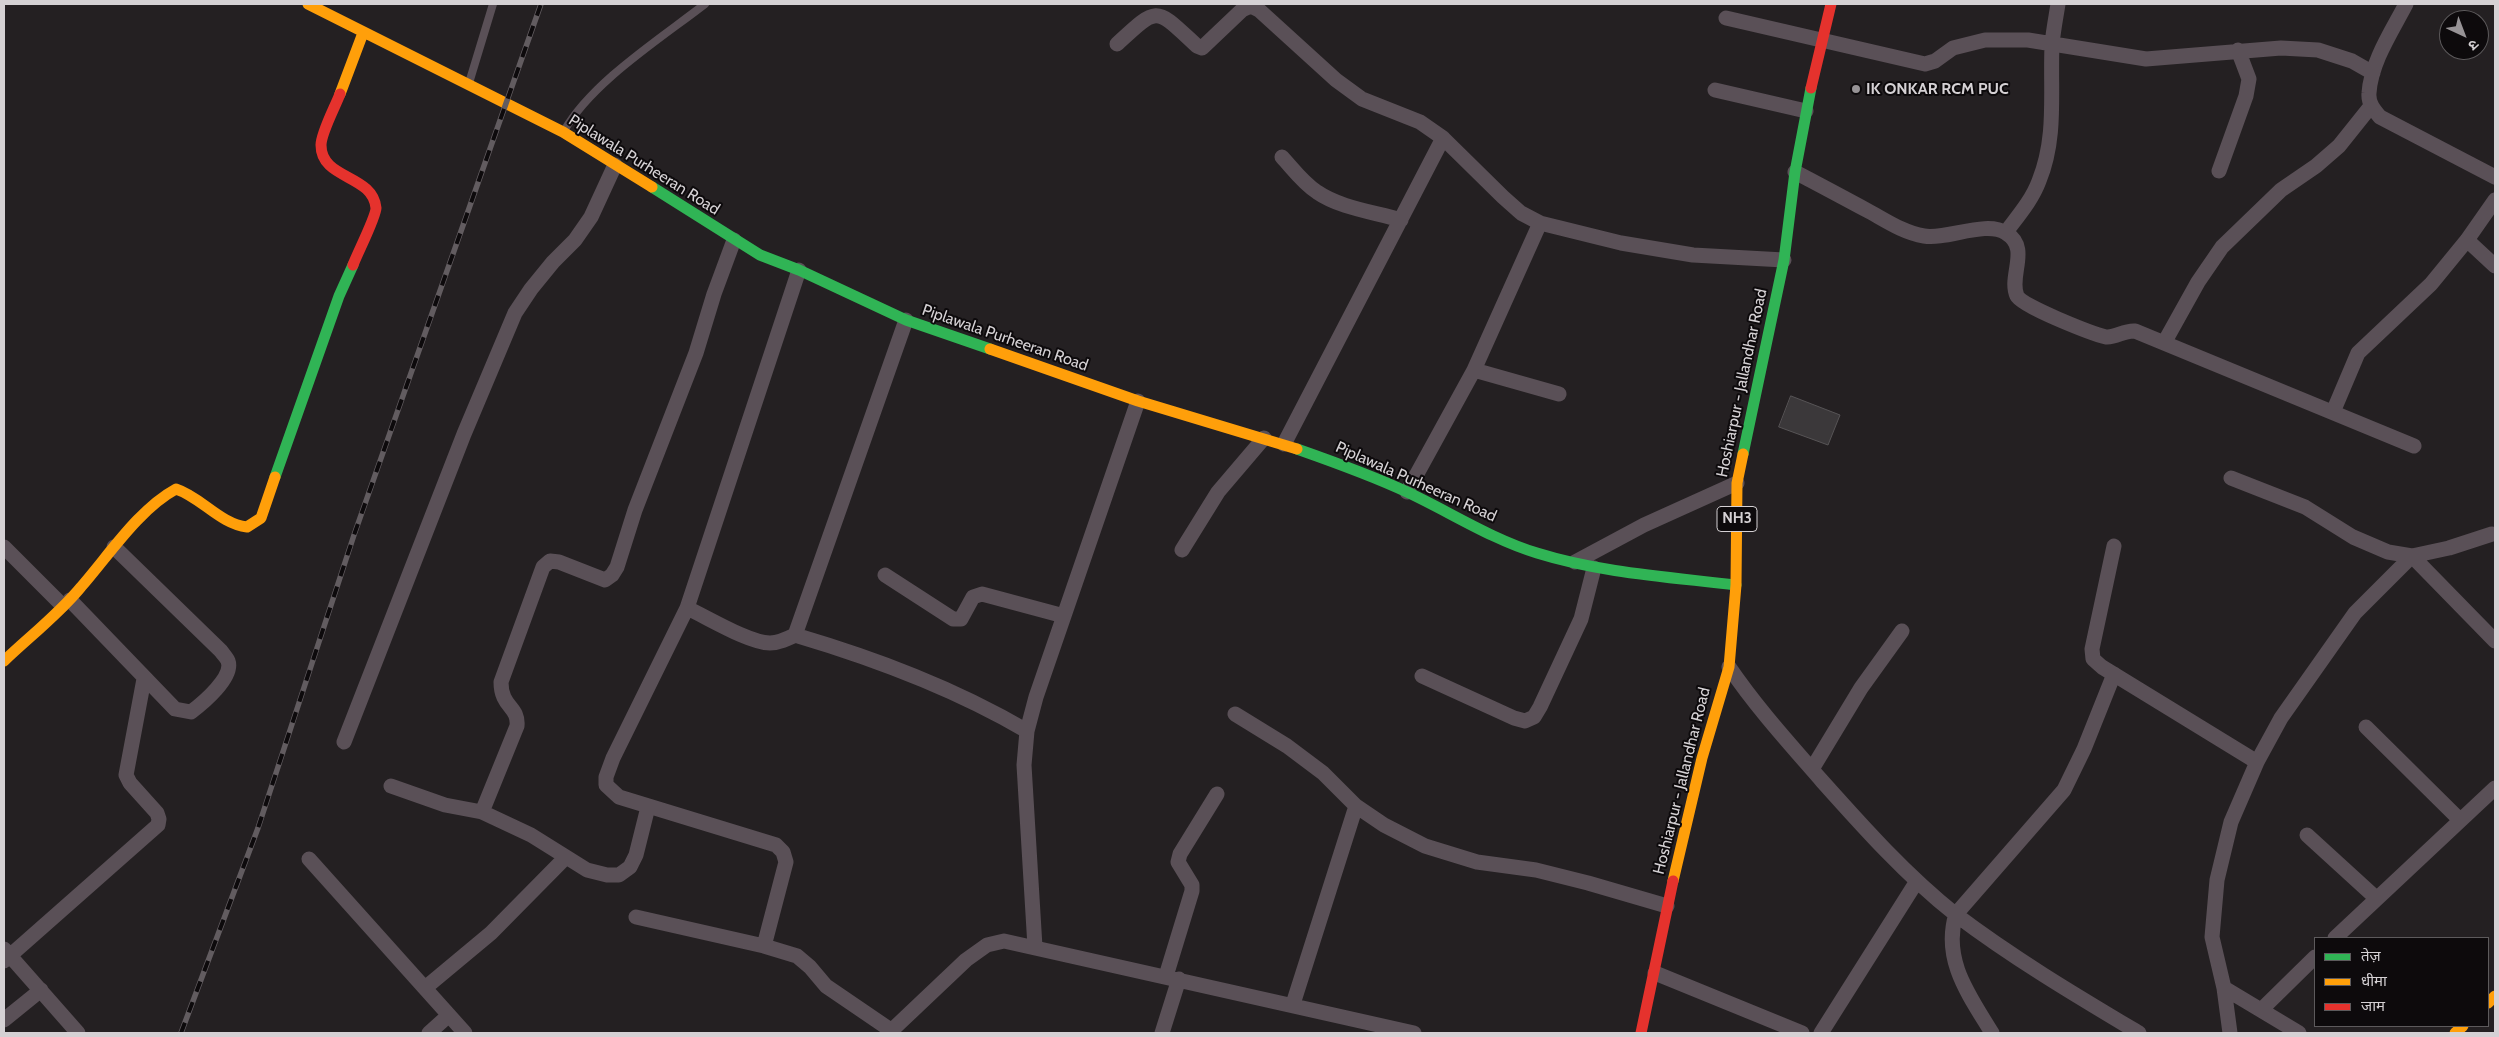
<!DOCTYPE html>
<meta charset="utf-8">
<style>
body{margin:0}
#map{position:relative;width:2499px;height:1037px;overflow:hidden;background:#242022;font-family:Cabin,"Noto Sans Devanagari",sans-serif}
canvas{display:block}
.frame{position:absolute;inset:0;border:5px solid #d5d1d4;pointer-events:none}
.legend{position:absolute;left:2314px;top:937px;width:175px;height:90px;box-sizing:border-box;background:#0d0a0c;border:1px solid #5d5a5c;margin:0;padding:6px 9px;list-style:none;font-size:15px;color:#d5d1d4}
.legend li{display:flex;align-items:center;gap:10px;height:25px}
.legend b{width:25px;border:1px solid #5d5a5c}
.north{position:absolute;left:2439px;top:10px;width:50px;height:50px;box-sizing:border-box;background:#0d0a0c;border:1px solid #5d5a5c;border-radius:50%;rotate:137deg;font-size:14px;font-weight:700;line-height:20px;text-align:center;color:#d5d1d4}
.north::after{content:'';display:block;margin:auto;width:18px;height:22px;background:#979396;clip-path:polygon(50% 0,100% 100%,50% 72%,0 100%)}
</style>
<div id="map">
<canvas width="2499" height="1037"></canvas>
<div class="frame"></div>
<ul class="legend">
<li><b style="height:6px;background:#30b455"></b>तेज़</li>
<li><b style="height:6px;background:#ff9f0a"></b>धीमा</li>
<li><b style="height:6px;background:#e5322d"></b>जाम</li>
</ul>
<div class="north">उ</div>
</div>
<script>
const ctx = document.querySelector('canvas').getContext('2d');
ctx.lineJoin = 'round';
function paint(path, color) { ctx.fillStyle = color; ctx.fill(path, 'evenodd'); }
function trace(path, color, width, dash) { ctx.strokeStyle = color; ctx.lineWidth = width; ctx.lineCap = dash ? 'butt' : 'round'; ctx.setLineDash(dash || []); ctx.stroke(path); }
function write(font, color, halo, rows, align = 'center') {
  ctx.font = font + ' Cabin,sans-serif'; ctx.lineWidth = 4; ctx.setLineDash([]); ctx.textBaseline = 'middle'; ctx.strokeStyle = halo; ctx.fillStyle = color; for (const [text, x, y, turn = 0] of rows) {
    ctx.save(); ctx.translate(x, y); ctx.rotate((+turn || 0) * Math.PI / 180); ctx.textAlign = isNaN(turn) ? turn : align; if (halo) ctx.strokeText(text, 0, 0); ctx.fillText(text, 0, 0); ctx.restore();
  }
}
const building = new Path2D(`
 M1791 396 1840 415 1828 445 1779 427Z`);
paint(building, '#3b383a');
trace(building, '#575456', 1);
trace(new Path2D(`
 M469 83 493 4
 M564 131C592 82 660 39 705 4`), '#5a5057', 8);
trace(new Path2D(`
 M2406 4C2392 31 2371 62 2369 93 2368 103 2374 110 2380 117L2495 177
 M1726 18 1925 64 1935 61 1953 48 1985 40H2028L2146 59 2281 48 2318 50 2352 61 2373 73
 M1117 44C1159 5 1155 7 1197 46L1202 48 1242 10 1251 6 1259 10 1336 80 1362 99 1420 122 1443 138 1503 197 1521 213 1540 223 1621 243 1693 255 1784 260
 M1715 90 1806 111
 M1282 157C1293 169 1303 183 1317 192 1340 208 1374 212 1401 220
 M2219 171 2246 96 2249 79 2238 50
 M1795 172C1820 185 1846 199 1872 213 1888 222 1905 233 1924 236 1947 240 1986 220 2006 233 2031 248 2008 276 2017 296 2021 306 2093 334 2106 337 2116 338 2124 330 2135 331L2414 446
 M2006 232C2018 216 2032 200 2039 181 2057 137 2050 92 2052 45 2053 32 2056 17 2058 4
 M2467 240 2495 266
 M2164 343 2198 282 2222 247 2281 190 2316 166 2339 146 2371 106
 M1474 370 1559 394
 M2333 412 2358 353 2431 284 2467 240 2495 200
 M1284 444 1443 138
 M2231 478 2305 507 2353 537 2388 552 2412 556 2495 641
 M1407 492 1474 370 1540 223
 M2114 546 2092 649 2093 659 2102 667 2257 762
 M4 547 62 605
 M1182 550 1218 492 1264 438
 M1575 562 1644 525 1737 483
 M885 575 953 619H961L973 597 982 594 1064 616
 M70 600 175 709 191 712C203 703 234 677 228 661 227 658 223 654 221 651L114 547
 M687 608C707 617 749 643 770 643 779 643 787 639 795 635L906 320
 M795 635C876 659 954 688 1027 731
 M1729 667C1757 708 1789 743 1822 781 1864 828 1906 875 1955 914 2013 958 2077 996 2139 1033
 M1422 676 1514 718 1525 721 1534 717 1540 707 1581 619 1594 568
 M1235 714 1287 746 1323 773 1356 806 1384 825 1425 846 1477 862 1536 870 1588 883 1667 906
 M2366 727 2460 820
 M344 742 464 434 515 313 531 289 553 262 575 240 591 217 615 165
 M1812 769 1861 688 1902 631
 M391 786 445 805 482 812 531 835 587 870 607 875H619L630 867 636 855 648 807
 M482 812 517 726C519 706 501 708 501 682L543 567 550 561 559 562 605 580 612 575 617 567 635 510 696 353 714 294 734 240
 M2307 835 2376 898
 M309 859 465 1033
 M636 917 764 946 797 956 810 967 826 986 892 1031
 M2335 938 2495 788
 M764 946 786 862 783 852 776 845 619 797 606 785V777L613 758 687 608 799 270
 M1035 947 1024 765 1027 731 1036 697 1138 401
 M4 949 78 1033
 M4 961 158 825 159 819 157 813 130 783 126 775 144 679
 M1655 973 1802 1033
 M1166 976 1192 891V885L1178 862 1180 854 1217 794
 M425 988 491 933 566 857
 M2224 988 2299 1033
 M1293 1004 1356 806
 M2261 1010 2315 957
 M4 1020 41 990
 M429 1033 449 1015
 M889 1033 966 960 987 945 1004 941 1414 1033
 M1162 1033 1179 979
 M1821 1033 1917 881
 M1992 1033C1969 995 1942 960 1956 914L2064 790 2084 749 2114 674
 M2230 1033 2224 988 2212 937 2217 880 2231 822 2257 762 2281 718 2355 613 2412 556 2449 548 2492 534`), '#5a5057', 15);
trace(new Path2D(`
 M652 187 760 255 799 270 906 320 990 349
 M1297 449C1334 462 1371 475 1407 492 1450 512 1491 539 1537 553 1601 573 1670 577 1736 585
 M1743 454 1784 260 1795 172 1811 88
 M275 477 339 296 353 265`), '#30b455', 11);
trace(new Path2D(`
 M308 4 563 132 652 187
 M340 94 363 33
 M990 349 1138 401 1297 449
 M4 661C29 637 59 614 81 587 109 555 139 509 176 489 201 497 220 524 247 527L261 518 275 477
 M1673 881 1702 758 1729 667 1736 585 1737 483 1743 454
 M2488 1003 2495 996
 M2455 1033 2463 1026`), '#ff9f0a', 11);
trace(new Path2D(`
 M1811 88 1831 4
 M340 94C335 107 321 133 321 145 321 180 373 174 376 208 376 217 357 254 353 265
 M1641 1033 1673 881`), '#e5322d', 11);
const rail = new Path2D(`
 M181 1033 258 828 354 535 541 4`);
trace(rail, '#625c60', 5.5);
trace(rail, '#0d0a0c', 4, [11]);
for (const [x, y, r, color] of [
 [1856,89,5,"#979396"]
]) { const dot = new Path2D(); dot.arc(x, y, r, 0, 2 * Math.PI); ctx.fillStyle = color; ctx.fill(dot); trace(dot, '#0d0a0c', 2); }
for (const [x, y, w] of [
 [1737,519,40]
]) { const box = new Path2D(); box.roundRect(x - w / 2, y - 12.5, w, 25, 4); ctx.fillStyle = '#0d0a0c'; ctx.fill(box); trace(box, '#d5d1d4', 1); }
write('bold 15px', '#d5d1d4', null, [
 ["NH3",1737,519]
]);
write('bold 16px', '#d5d1d4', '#0d0a0c', [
 ["IK ONKAR RCM PUC",1866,89]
], 'left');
write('16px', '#d5d1d4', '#0d0a0c', [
 ["Piplawala Purheeran Road",644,165,32],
 ["Piplawala Purheeran Road",1005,338,19],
 ["Hoshiarpur - Jallandhar Road",1742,383,-78],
 ["Piplawala Purheeran Road",1416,482,24],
 ["Hoshiarpur - Jallandhar Road",1682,781,-76]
]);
</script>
